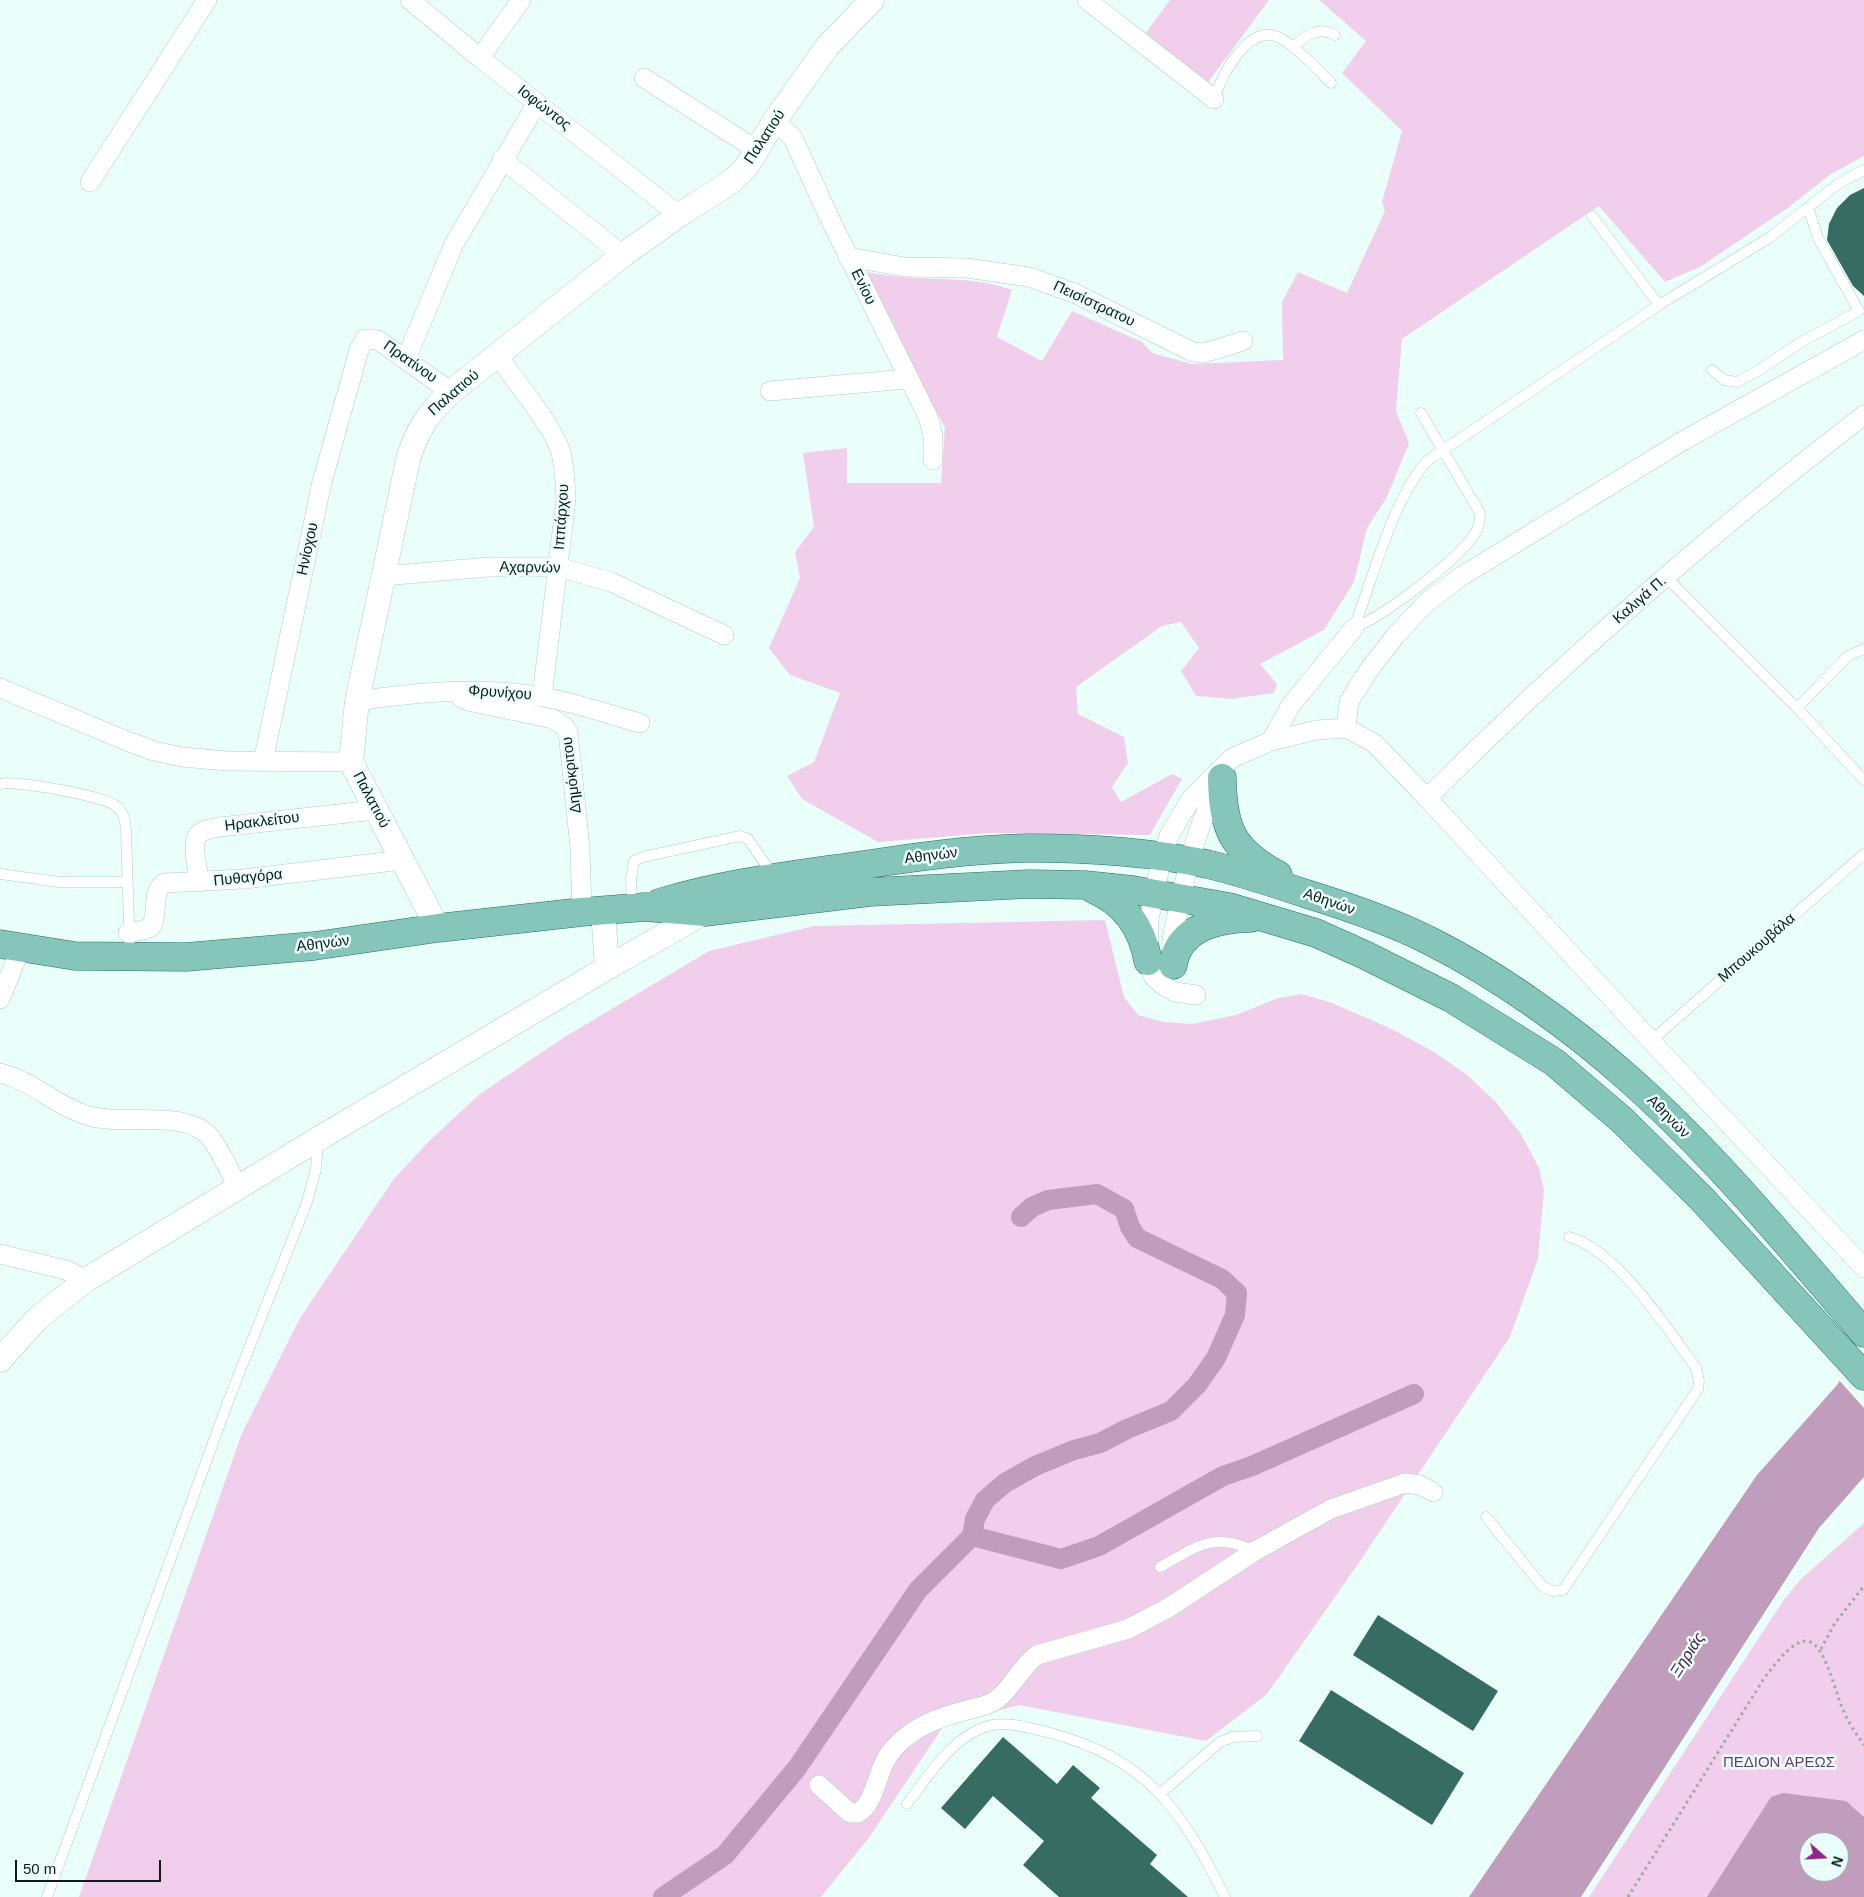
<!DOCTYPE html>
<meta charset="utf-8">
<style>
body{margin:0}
#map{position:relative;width:1864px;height:1897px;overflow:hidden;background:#eafffa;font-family:Arial,sans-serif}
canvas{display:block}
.north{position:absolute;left:1799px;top:1832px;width:50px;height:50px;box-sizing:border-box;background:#eafffa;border:1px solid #92a4a0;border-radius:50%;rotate:109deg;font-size:14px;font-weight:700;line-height:20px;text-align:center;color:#0f1b19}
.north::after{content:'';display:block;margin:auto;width:18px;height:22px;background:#8e2589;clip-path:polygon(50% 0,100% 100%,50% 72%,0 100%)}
.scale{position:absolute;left:15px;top:1860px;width:146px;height:22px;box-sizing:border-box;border:2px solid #0f1b19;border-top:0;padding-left:6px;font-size:15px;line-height:18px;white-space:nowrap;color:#0f1b19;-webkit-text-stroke:4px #eafffa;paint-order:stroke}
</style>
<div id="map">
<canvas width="1864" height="1897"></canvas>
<div class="north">N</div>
<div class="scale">50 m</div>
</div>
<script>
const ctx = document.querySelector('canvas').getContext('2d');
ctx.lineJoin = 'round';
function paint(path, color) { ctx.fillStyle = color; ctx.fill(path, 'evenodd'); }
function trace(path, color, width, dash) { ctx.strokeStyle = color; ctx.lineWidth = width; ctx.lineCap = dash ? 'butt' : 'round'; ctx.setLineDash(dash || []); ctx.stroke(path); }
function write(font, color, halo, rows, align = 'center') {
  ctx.font = font + ' Arial,sans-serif'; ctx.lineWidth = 5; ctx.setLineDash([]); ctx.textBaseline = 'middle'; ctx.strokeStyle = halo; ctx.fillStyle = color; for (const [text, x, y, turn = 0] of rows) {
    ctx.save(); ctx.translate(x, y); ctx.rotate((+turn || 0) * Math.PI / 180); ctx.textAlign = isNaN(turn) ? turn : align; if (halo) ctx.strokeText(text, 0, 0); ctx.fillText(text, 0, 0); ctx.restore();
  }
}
paint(new Path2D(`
 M1170 0H1269L1206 85 1144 35Z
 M1319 0H1864V156L1831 174 1789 207 1700 267 1665 282 1599 206 1402 339 1396 411 1409 443 1387 497 1367 528 1354 582 1324 630 1260 664 1277 684 1274 693 1232 699 1196 696 1181 671 1199 648 1181 622 1162 626 1076 687 1078 714 1124 737 1128 763 1112 787 1121 802 1172 774 1182 779 1150 835 990 833 878 842 802 799 787 776 814 762 840 693 790 675 769 648 800 578 795 552 814 527 803 453 847 448V483H941L945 427 908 366 864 272C881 274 898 277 915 278 949 280 979 278 1012 290L997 337 1042 361 1072 311 1142 342 1152 353 1192 364 1283 360 1282 302 1298 272 1347 293 1385 211 1382 202 1402 131 1342 73 1366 41Z
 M1105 920 1124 997 1138 1015 1164 1022 1192 1024 1236 1015 1278 998 1302 994 1332 1003 1392 1029 1434 1052 1466 1074 1495 1101 1521 1134 1539 1168 1544 1190 1538 1259 1510 1337 1356 1567 1267 1694 1206 1741 1019 1705 945 1724 868 1839 821 1897H79L242 1433 300 1318 393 1180 430 1140 480 1094 563 1038 709 951 814 926Z
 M1864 1523V1897H1589L1783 1601 1800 1580ZM1809 1842H1839V1872H1809Z`), '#f1cfec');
paint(new Path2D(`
 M1864 1319V1477L1819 1528 1581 1897H1469L1757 1475 1837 1385 1846 1370Z
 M1783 1793 1846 1801 1864 1817V1897H1707L1771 1797ZM1809 1842H1839V1872H1809Z`), '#c19dbd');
paint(new Path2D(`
 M1864 1316V1408L1838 1379Z`), '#eafffa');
trace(new Path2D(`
 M972 1536 975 1519 985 1500 1005 1483 1035 1466 1074 1450 1100 1443 1127 1429 1171 1411 1197 1385 1216 1358 1235 1315 1237 1293 1222 1279 1137 1238 1130 1227 1124 1209 1097 1194 1048 1200 1032 1207 1021 1217
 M663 1897 725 1855 797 1768 918 1590 972 1536 1061 1559 1099 1546 1223 1476 1252 1466 1414 1394`), '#c19dbd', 20);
paint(new Path2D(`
 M1864 188V296L1853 286 1827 240 1829 224 1837 208 1850 195Z
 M1378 1615 1498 1691 1473 1731 1353 1655Z
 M1331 1690 1464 1773 1432 1825 1299 1741Z
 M1003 1737 1057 1784 1073 1765 1100 1788 1091 1798 1157 1855 1150 1864 1188 1897H1059L1023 1865 1044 1841 993 1796 965 1829 941 1808Z`), '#366c62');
const service = new Path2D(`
 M1293 48C1305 35 1318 26 1335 35
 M1214 99C1221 76 1248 24 1278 37 1295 45 1317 69 1331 83
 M1592 216 1659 305
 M1712 370 1724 380 1737 382 1756 372 1803 341 1859 311 1818 238 1808 207
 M1666 577 1797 708 1864 780
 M1354 628C1373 578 1392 501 1427 461L1659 305 1769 238 1838 184 1864 170
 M1354 628C1384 616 1455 562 1474 535 1479 528 1480 522 1480 513L1421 413
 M1797 708 1848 656 1864 649
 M0 784C15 780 104 796 116 806 124 812 125 821 126 830L130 956
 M0 874 59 882H127
 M632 906 631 879 634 861 643 857 740 836 748 839 773 875
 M1651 1041 1864 854
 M1486 1517 1543 1587 1553 1591 1563 1590 1698 1389 1699 1381 1696 1368C1667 1328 1617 1250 1569 1237
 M1160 1567C1196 1547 1214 1531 1255 1551
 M1161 1793 1220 1742 1233 1737 1257 1736
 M907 1804C927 1778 949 1742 980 1729 1001 1719 1026 1727 1047 1732 1147 1758 1181 1809 1225 1897
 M47 1897 229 1399 307 1202 316 1169 318 1140`);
const minor = new Path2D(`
 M410 0 480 58 679 215
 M1087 0 1214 99
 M480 58 521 0
 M644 78 757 150
 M775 120 793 138 830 219 928 417 933 436V460
 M502 159 623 255
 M90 182 207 0
 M848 257 905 267 967 268 1029 277 1074 293 1193 352 1204 353 1243 341
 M498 356C515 381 554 427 561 453 565 468 565 484 566 499L542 697
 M406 359 454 244 537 103
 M770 391 907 379
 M383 576 489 567H558L611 582 724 635
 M0 688 127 741 154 751 182 757 227 761 351 762
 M458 691 461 698 468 701 553 719 563 725 568 732 580 848 582 912
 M357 701C419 692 481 686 543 697 576 703 608 714 640 723
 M1346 728 1349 702 1368 671 1396 635 1427 602 1462 576 1681 442 1864 340
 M1271 741 1291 705 1354 628
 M263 762 322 482 359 350 365 339 378 340 451 392
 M1427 798C1564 661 1711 533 1864 415
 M200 882C198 872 191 843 198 835 203 829 214 828 220 827L375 810
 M128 933 144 930 151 927C159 914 151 892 164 883L244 879 402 860
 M1172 958C1170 940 1175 924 1179 908 1188 863 1199 819 1222 779
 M1196 995 1175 992 1164 986 1153 976 1148 961 1149 919 1162 857 1169 836 1180 817 1192 798 1232 758 1271 741 1317 730 1346 728 1374 743 1427 798 1651 1041 1864 1268
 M0 999 21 948
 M0 1073C35 1082 57 1107 89 1116 122 1126 187 1108 211 1138 222 1153 229 1172 239 1188
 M0 1254 66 1270 86 1280
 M819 1785 850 1813H858C877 1802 876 1767 894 1748 913 1727 937 1718 964 1711 974 1708 988 1706 996 1700 1013 1688 1020 1667 1037 1655L1128 1629 1168 1608 1255 1551 1331 1509 1405 1483 1420 1485 1433 1492`);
const tertiary = new Path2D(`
 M603 911 607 968
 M438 928 351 762 357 701 408 460C416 431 429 412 451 392L623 255 679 215 731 182 747 166 775 120 827 47 872 0
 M0 1360 38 1318 86 1280 318 1139 607 968 705 912 704 905`);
const primary = new Path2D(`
 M1222 778C1223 829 1232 850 1278 875
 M1093 889C1125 903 1142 927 1148 961
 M659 903C721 884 785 876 849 867 909 858 968 849 1028 848 1088 848 1150 852 1207 864 1241 872 1274 883 1307 894 1349 907 1391 921 1430 941 1498 975 1572 1028 1629 1079 1715 1155 1789 1246 1864 1333
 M0 944 75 956 186 957 314 946 438 928 582 912 645 907 705 912 870 892 1029 884 1085 885 1133 890 1229 907 1316 933 1365 955 1451 998 1554 1062 1622 1120 1702 1199 1864 1376
 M1173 965C1179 927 1217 919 1251 918`);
trace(service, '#adcec6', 11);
trace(minor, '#adcec6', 20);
trace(tertiary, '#adcec6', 25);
trace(primary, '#287064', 29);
trace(new Path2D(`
 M1821 1649 1835 1623 1864 1586
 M1628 1897 1763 1680C1812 1612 1820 1642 1840 1702 1845 1718 1855 1732 1864 1745`), '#98aaa6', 3, [2.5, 4]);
trace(service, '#fff', 10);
trace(minor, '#fff', 19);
trace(tertiary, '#fff', 24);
trace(primary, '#86c5ba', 28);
write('15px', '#0f1b19', '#eafffa', [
 ["Ιοφώντος",544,108,38],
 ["Παλατιού",765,137,-57],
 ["Ενίου",863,287,64],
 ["Πεισίστρατου",1094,304,25],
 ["Πρατίνου",410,362,35],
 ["Παλατιού",454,393,-41],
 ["Ιππάρχου",562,517,-86],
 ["Ηνίοχου",308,549,-78],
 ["Αχαρνών",530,568,1],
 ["Καλιγά Π.",1640,600,-41],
 ["Φρυνίχου",500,693,4],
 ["Δημόκριτου",572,775,-97],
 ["Παλατιού",371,800,62],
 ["Ηρακλείτου",262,822,-7],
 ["Αθηνών",931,856,-7],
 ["Πυθαγόρα",248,878,-6],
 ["Αθηνών",1329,902,19],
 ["Αθηνών",323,944,-7],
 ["Μπουκουβάλα",1757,948,-41],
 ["Αθηνών",1668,1117,45]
]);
write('15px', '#6e3e6a', '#eafffa', [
 ["ΠΕΔΙΟΝ ΑΡΕΩΣ",1779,1763]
]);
write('italic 16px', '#481b45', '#eafffa', [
 ["Ξηριάς",1688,1655,-57]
]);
</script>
